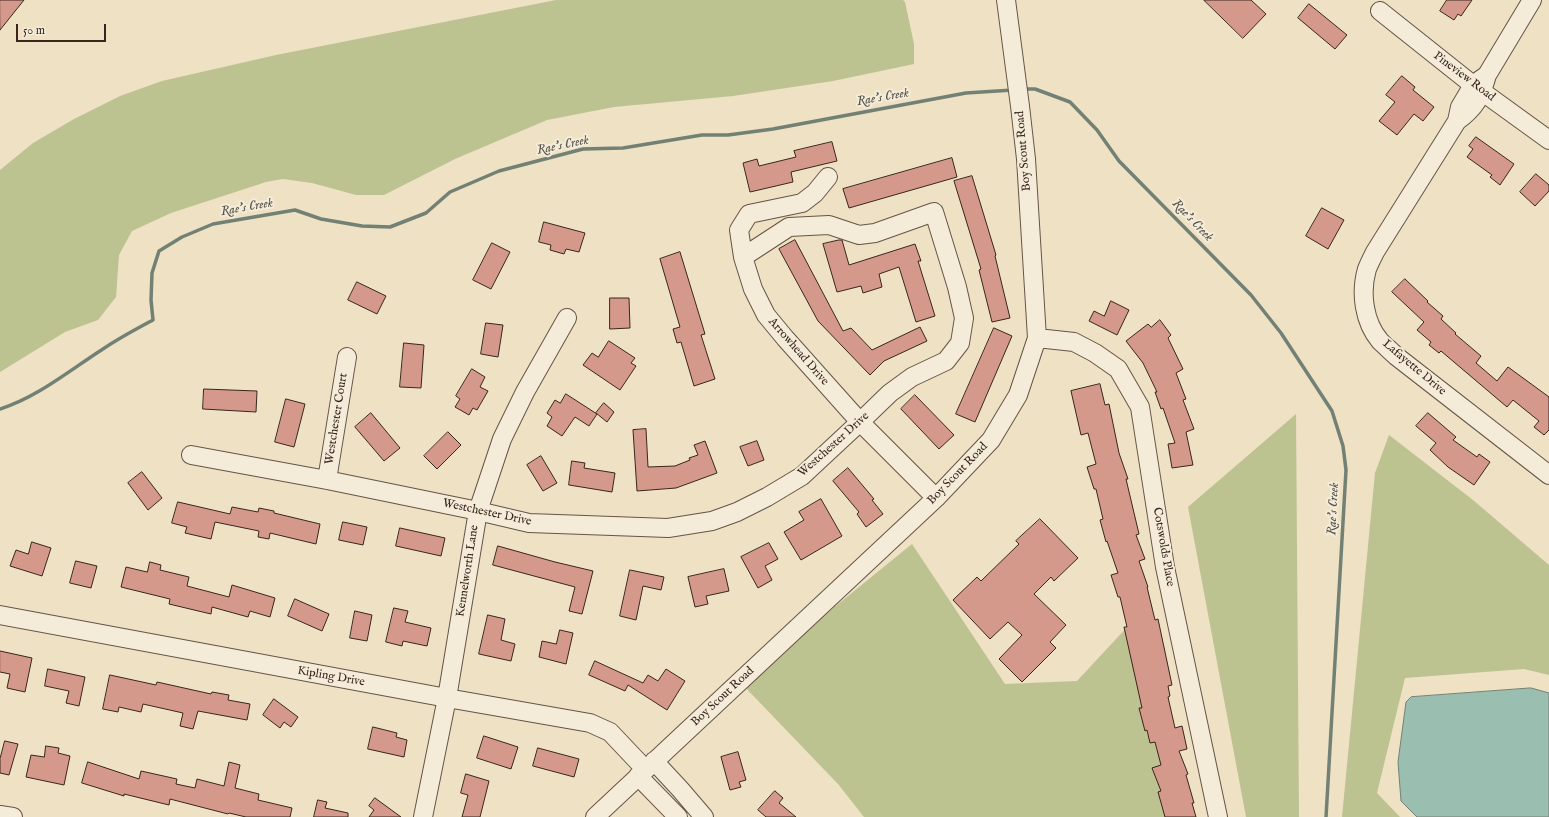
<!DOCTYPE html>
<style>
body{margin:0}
#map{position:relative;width:1549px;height:817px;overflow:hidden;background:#eee1c4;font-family:"IM FELL English",serif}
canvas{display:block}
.scale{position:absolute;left:16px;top:24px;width:90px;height:18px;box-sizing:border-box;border:2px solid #39251d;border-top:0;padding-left:5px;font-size:12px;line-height:14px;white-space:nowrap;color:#39251d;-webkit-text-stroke:3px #f4ecd9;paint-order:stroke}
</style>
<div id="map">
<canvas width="1549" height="817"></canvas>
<div class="scale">50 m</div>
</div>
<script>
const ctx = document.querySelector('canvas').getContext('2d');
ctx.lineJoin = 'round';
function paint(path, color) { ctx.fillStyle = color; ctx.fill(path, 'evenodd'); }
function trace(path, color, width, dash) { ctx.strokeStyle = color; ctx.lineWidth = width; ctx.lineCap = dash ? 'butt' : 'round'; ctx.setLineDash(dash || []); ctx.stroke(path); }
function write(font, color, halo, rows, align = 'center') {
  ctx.font = font + ' "IM FELL English",serif'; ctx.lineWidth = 4; ctx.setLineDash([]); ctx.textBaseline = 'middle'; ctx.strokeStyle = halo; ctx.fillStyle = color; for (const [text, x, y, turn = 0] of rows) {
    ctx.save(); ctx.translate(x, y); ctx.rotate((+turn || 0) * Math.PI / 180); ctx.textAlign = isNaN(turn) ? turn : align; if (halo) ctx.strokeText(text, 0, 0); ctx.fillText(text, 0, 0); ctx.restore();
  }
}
paint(new Path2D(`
 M556 0H903L905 2 914 44V64L833 81 733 96 614 107 547 120 455 159 384 195H356L312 183 283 179 266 182 171 213 132 231 119 255 116 297 98 320 65 332 0 372V170L33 143 74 119 120 96 162 81 276 55Z
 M1296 414 1299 817H1246L1188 507Z
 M1389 435 1473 500 1549 565V675L1524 669 1405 678 1377 793 1400 817H1342L1375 473Z
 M912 544 1005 684 1077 681 1130 624 1175 817H864L838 784 741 683Z`), '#bdc291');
const water = new Path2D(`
 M1531 688 1549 693V817H1417L1401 801 1398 762 1406 702 1411 697Z`);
paint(water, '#9abeb0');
trace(water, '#738175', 1);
trace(new Path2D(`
 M1024 89H1035L1070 102 1097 130 1119 161 1251 295 1281 333 1332 411 1343 446 1346 470 1326 817
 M0 409C38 397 70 370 103 349 119 338 136 329 153 320L151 300 152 273 159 251 182 237 213 224 295 210 321 219 362 226 390 227 426 213 450 192 499 171 583 149 623 148 702 135H728L773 129 966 93 1013 90`), '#738175', 3.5);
const building = new Path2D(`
 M0 0H24L0 30Z
 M1204 0H1251L1266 14 1243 38Z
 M1447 0H1472L1461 16 1458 14 1454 20 1440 11Z
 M1309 4 1347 35 1335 49 1298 18Z
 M1402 76 1415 87 1413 90 1434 107 1423 121 1414 114 1397 135 1379 121 1395 102 1386 95Z
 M1476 137 1514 164 1500 185 1490 177 1492 175 1467 157 1473 149 1469 146Z
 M832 142 837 161 791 172 793 182 750 192 743 163 757 159 759 166 796 157 794 151Z
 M952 158 957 177 849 208 843 189Z
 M1536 174 1549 185V191L1535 206 1520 192Z
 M972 176 996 255 995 256 1010 318 992 322 979 270 981 269 954 181Z
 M1322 208 1344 220 1328 249 1306 236Z
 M544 222 585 233 579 252 566 249 564 254 550 250 551 245 539 242Z
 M795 240 843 331 851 328 872 350 920 327 927 341 884 361 870 375 818 321 779 249Z
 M839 240H842L849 265 915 244 921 261H918L935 316 916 322 899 267 879 274 882 287 863 293 861 286 837 292 823 244Z
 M492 243 510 252 491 289 473 280Z
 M680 252 705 334 701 335 715 379 694 386 681 342 677 343 673 329 680 327 660 259Z
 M1405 279 1428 301 1427 302 1443 316 1441 319 1456 333 1455 334 1481 356 1476 363 1497 381 1508 367 1549 397V430L1544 435 1534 427 1539 421 1513 400 1507 407 1441 351 1439 353 1429 345 1431 342 1417 330 1424 322 1392 292Z
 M357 282 386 296 377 314 348 300Z
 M610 298H629L630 328 610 329Z
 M1111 301 1129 310 1117 335 1089 321 1094 311 1104 316Z
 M1160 320 1171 335 1168 338 1183 369 1176 373 1186 399 1183 400 1194 429 1186 432 1193 465 1172 468 1168 444 1175 443 1163 408 1161 409 1155 392H1157L1143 363 1126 341 1148 324 1151 327Z
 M486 323 503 325 498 357 481 354Z
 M994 328 1012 336 975 422 956 414Z
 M609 341 635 358 631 363 636 366 620 390 583 365 592 353 598 357Z
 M404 343 424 345 421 388 400 387Z
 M472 369 485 377 480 387 488 391 477 410 473 408 469 415 455 407 460 399 456 396Z
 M1100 384 1105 405 1109 404 1119 453 1128 479H1126L1139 534 1136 535 1145 559 1139 561 1148 587H1147L1155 620 1158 619 1172 685 1168 686 1170 696 1168 697 1175 728 1182 726 1187 749 1179 751 1188 774 1186 775 1194 803H1192L1196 817H1165L1158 792 1161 791 1152 768 1161 765 1155 742 1150 743 1147 730 1145 731 1139 708H1142L1124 627H1127L1120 597H1118L1111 575 1118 573 1107 541 1106 542 1100 520 1103 519 1096 489H1094L1087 467 1096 464 1088 433 1081 435 1071 391Z
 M204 389 257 391 256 412 203 409Z
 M566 394 597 414 589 426 575 417 562 436 547 426 552 417 547 413 555 400 560 403Z
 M915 395 954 435 939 449 901 409Z
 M286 399 305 404 294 447 275 442Z
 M604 403 614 412 607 422 596 413Z
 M371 413 400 448 384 461 355 427Z
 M1428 413 1456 437 1453 440 1477 457 1479 454 1490 462 1474 485 1448 467 1430 450 1436 443 1416 426Z
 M646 429 648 467 675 466 690 460 689 458 698 455 694 445 705 441 717 473 676 488 637 491 633 430Z
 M448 432 461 445 437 469 424 456Z
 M757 441 764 460 748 466 740 447Z
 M541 456 557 483 543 491 527 465Z
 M572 461 585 463 584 468 615 473 612 492 569 485Z
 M848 468 874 499 872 500 883 514 866 527 857 514 859 512 833 481Z
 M142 472 162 498 148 510 128 483Z
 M821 499 842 536 801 560 784 532 804 520 799 512Z
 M178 502 230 514 232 507 258 512 259 508 274 511V513L320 524 316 544 270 533 269 539 258 537 259 531 215 522 211 539 185 533 187 527 172 523Z
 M1040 519 1078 558 1054 581 1051 577 1034 594 1066 625 1050 642 1056 648 1022 682 999 659 1022 635 1008 622 990 639 953 600 977 577 981 581 1019 544 1016 541Z
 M343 522 367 527 363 545 339 540Z
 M400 528 445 538 441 556 396 546Z
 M32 542 51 548 42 576 10 566 16 550 28 554Z
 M769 543 778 559 765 566 772 580 758 588 741 557Z
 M498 546 555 562 593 571 582 614 569 611 575 587 493 565Z
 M76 561 97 566 91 588 70 583Z
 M150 562 161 565 160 570 189 577 187 586 229 597 232 585 275 598 270 617 250 611 248 617 212 607 211 614 169 604 170 599 121 587 126 567 147 572Z
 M724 569 729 591 706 596 708 604 695 607 688 577Z
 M630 570 664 577 661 590 643 586 636 620 620 616Z
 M295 599 329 614 322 631 288 616Z
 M394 608 408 611 405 622 431 628 427 646 403 641 402 646 386 642Z
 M355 611 372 615 367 641 350 638Z
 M488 615 505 619 501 640 515 644 511 661 479 654Z
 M560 630 573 633 566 664 539 657 542 641 556 644Z
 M0 651 32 658 25 692 7 688 10 674 0 672Z
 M595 661 643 683 648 675 658 681 666 669 685 681 667 710 628 685 625 691 589 675Z
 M48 669 85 677 79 706 66 703 69 691 45 686Z
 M110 675 156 685 157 682 211 694 212 692 229 695 228 700 250 704 247 720 198 711 193 729 180 726 183 713 143 704 141 712 119 707 118 712 103 709Z
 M274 699 298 717 291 727 284 722 280 728 263 715Z
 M373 727 397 733 396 737 407 740 404 757 368 749Z
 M484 736 518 747 511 769 477 758Z
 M5 741 18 744 9 775 0 773V759Z
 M46 746 59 748 58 753 70 756 64 785 26 777 31 755 44 757Z
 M538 748 579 759 574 777 533 766Z
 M738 752 746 780 739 782 741 787 730 790 721 757Z
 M88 762 139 779 141 771 177 779 176 784 195 788 197 779 224 786 229 762 240 765 235 788 259 794 258 800 292 808 290 817H246L229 813 228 814 170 799 169 805 124 794V796L82 783Z
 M466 774 489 781 480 817H462L468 795 461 793Z
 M775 791 783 798 779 803 796 817H766L758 810Z
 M375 798 401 817H369L374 810 369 806Z
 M318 800 327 802 325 808 348 813V817H314Z`);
paint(building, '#d5998b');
trace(building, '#39251d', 1);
const minor = new Path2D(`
 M1380 11 1473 85 1549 140
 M1487 75 1532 0
 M1457 121C1475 108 1481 97 1487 75L1473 85 1460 107 1457 121 1375 252C1372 258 1369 264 1367 269 1360 293 1364 322 1380 341 1385 346 1391 351 1396 356L1549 475
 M828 177 815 193 802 203 749 214 739 230 743 257 753 289 766 315 785 338 860 422 936 498
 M1037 338 1074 342 1095 353 1118 369 1140 407 1165 567 1218 817
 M191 455 327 480 478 511 529 523 668 528 712 521 737 512 767 497 802 476 860 422 890 393 912 377 946 361 960 343 964 318 957 287 934 212 875 233 859 235 829 225 789 227 743 257
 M327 480 347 357
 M0 615 447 698 590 723 610 732 645 769
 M654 761 680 789 704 817
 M638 776 678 817
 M0 815 13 817
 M423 817 447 698 478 511 502 439 525 392 567 318
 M595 817 936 498 991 440 1018 395 1037 338 1026 159 1020 106 1006 0`);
trace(minor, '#665447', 20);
trace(minor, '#f4ecd9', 18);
write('12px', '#39251d', '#f4ecd9', [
 ["Pineview Road",1464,77,37],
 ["Boy Scout Road",1024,151,-95],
 ["Arrowhead Drive",798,352,49],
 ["Lafayette Drive",1414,368,40],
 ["Westchester Court",337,419,-81],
 ["Westchester Drive",834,445,-42],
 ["Boy Scout Road",958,474,-46],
 ["Westchester Drive",487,513,12],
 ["Cotswolds Place",1163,547,80],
 ["Kennelworth Lane",468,571,-81],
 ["Kipling Drive",331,677,10],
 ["Boy Scout Road",723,697,-43]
]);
write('italic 13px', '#565349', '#f4ecd9', [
 ["Rae's Creek",883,98,-10],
 ["Rae's Creek",563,146,-12],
 ["Rae's Creek",247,208,-10],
 ["Rae's Creek",1192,221,46],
 ["Rae's Creek",1334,509,-87]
]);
</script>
